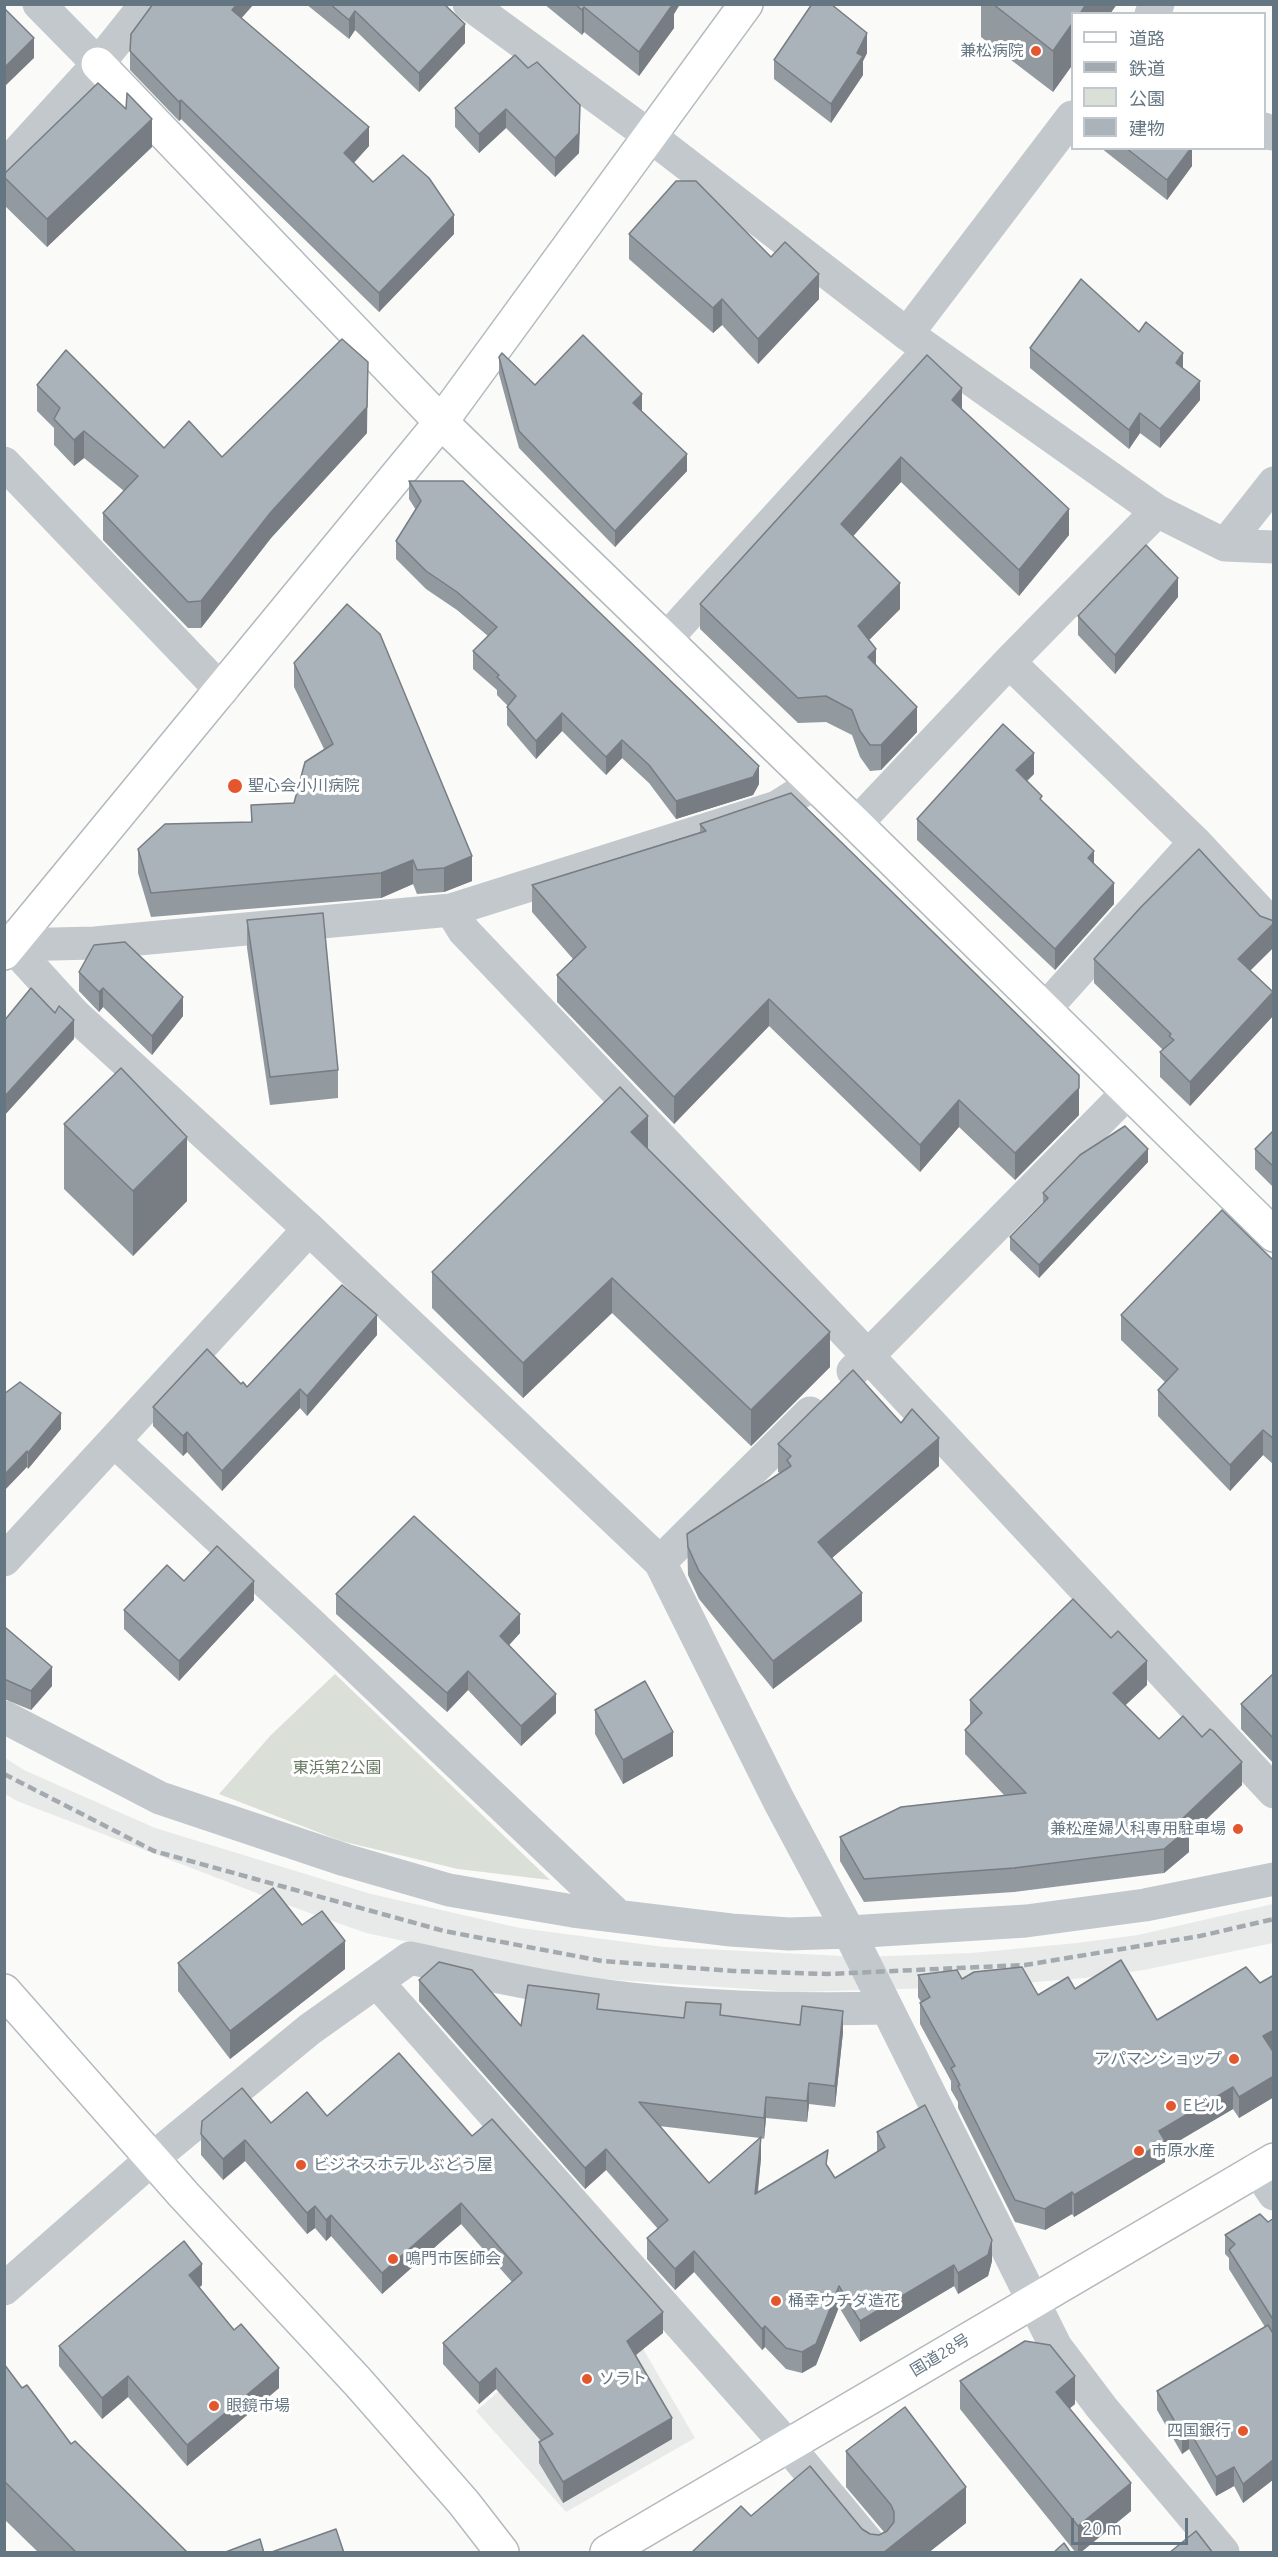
<!DOCTYPE html>
<meta charset="utf-8">
<style>
body{margin:0}
#map{position:relative;width:1278px;height:2557px;overflow:hidden;background:#fafaf8;font-family:Ubuntu,"Noto Sans JP",sans-serif}
canvas{display:block}
.frame{position:absolute;inset:0;border:6px solid #657683;pointer-events:none}
.legend{position:absolute;left:1071px;top:12px;width:195px;height:138px;box-sizing:border-box;background:#fff;border:2px solid #c1c8cd;margin:0;padding:8px 10px;list-style:none;font-size:18px;color:#657683}
.legend li{display:flex;align-items:center;gap:12px;height:30px}
.legend b{width:30px;border:2px solid #c1c8cd}
.scale{position:absolute;left:1071px;top:2518px;width:117px;height:27px;box-sizing:border-box;border:3px solid #657683;border-top:0;padding-left:8px;font-size:18px;line-height:21px;white-space:nowrap;color:#657683;-webkit-text-stroke:4px #fff;paint-order:stroke}
</style>
<div id="map">
<canvas width="1278" height="2557"></canvas>
<div class="frame"></div>
<ul class="legend">
<li><b style="height:8px;background:#fff"></b>道路</li>
<li><b style="height:8px;background:#a2aab0"></b>鉄道</li>
<li><b style="height:16px;background:#dadfd7"></b>公園</li>
<li><b style="height:16px;background:#aab3b9"></b>建物</li>
</ul>
<div class="scale">20 m</div>
</div>
<script>
const ctx = document.querySelector('canvas').getContext('2d');
ctx.lineJoin = 'round';
function paint(path, color) { ctx.fillStyle = color; ctx.fill(path, 'evenodd'); }
function trace(path, color, width, dash) { ctx.strokeStyle = color; ctx.lineWidth = width; ctx.lineCap = dash ? 'butt' : 'round'; ctx.setLineDash(dash || []); ctx.stroke(path); }
function write(font, color, halo, rows, align = 'center') {
  ctx.font = font + ' Ubuntu,"Noto Sans JP",sans-serif'; ctx.lineWidth = 6; ctx.setLineDash([]); ctx.textBaseline = 'middle'; ctx.strokeStyle = halo; ctx.fillStyle = color; for (const [text, x, y, turn = 0] of rows) {
    ctx.save(); ctx.translate(x, y); ctx.rotate((+turn || 0) * Math.PI / 180); ctx.textAlign = isNaN(turn) ? turn : align; if (halo) ctx.strokeText(text, 0, 0); ctx.fillText(text, 0, 0); ctx.restore();
  }
}
paint(new Path2D(`
 M5 1758 24 1770 155 1828 371 1894 520 1928 664 1947 862 1957 971 1953 1077 1943 1138 1935 1273 1904V1943L1144 1970 1084 1978 974 1987 794 1992 601 1979 522 1966 366 1933 293 1907 17 1801 5 1794Z
 M602 2301 642 2347 695 2438 566 2512 476 2411Z`), '#e8e9e9');
paint(new Path2D(`
 M335 1674 550 1880 458 1869 341 1841 219 1794 271 1735Z`), '#dadfd7');
const secondary = new Path2D(`
 M746 4 441 422 856 824 1274 1235
 M4 953 441 422 98 64
 M4 1991 184 2195 358 2382 464 2503 502 2552`);
const highway = new Path2D(`
 M607 2552 1274 2160`);
trace(secondary, '#b3babf', 36);
trace(highway, '#b4b9bd', 36);
trace(new Path2D(`
 M39 4 98 64
 M469 4 650 136 907 334 1157 511 1225 545 1274 547
 M1151 14 1158 4
 M1264 129 1272 134 1274 132
 M4 167 98 64 146 4
 M907 334 1072 117
 M4 463 222 691
 M1225 545 1274 483
 M666 639 929 350
 M1009 662 1195 842
 M856 824 1009 662 1157 511
 M451 910 464 931 868 1356 1274 1792
 M4 937 76 1016 309 1229 660 1562 779 1801 849 1932 1056 2347 1102 2408 1223 2552
 M11 945 95 943 451 910 777 807 815 783
 M1044 1010 1195 842 1274 927
 M853 1371 1128 1092
 M114 1441 310 1623 617 1915
 M4 1560 309 1229
 M660 1562 810 1413
 M4 1717 160 1798 345 1860 449 1890 573 1911 731 1930 789 1934 849 1932 1026 1921 1145 1905 1274 1879
 M377 1982 788 2446 876 2552
 M1257 2169 1274 2194
 M4 2289 152 2159 310 2029 410 1958C475 1972 541 1987 607 1996 699 2008 793 2010 885 2008`), '#c3c8cc', 33);
trace(secondary, '#fff', 33);
trace(highway, '#fff', 33);
trace(new Path2D(`
 M4 1774 154 1851 444 1931 602 1961 733 1971 828 1974 1025 1965 1200 1936 1274 1919`), '#a2aab0', 4.5, [9, 4.5]);
paint(new Path2D(`
 M306 4H444L465 43 419 92 355 30 349 39Z
 M544 4H680L674 14V28L639 76 584 32 582 35Z
 M981 4H1117L1053 92 981 37Z
 M242 18 369 146 354 163 373 182 454 234 379 312 181 119 179 121 130 70V51Z
 M867 53 863 61V75L831 123 774 79V60Z
 M515 55 580 124 579 153 555 177 506 128 479 153 455 127V108Z
 M152 147 47 247 4 205V174Z
 M1101 148H1192V166L1167 200Z
 M629 234 771 257 819 299 758 364 722 325 713 333 629 259Z
 M1139 332 1183 369 1200 400 1160 448 1140 433 1129 449 1030 368V348Z
 M499 357 535 385 642 410 641 411 687 471 615 547 519 448 499 374Z
 M37 385 164 448 222 457 367 433 271 538 201 628H188L103 540V513L124 491 84 458 74 466 54 445V428L37 411Z
 M962 410 1069 535 1019 596 901 482 853 536 900 609 869 640 876 664 917 732 881 770 870 771 860 757 852 735 826 722 798 723 700 629V604Z
 M409 481 759 784 753 795 676 819 649 783 622 758 606 775 562 731 536 759 507 725V707L508 706 497 695V690L473 669V651L488 636 457 610 426 589 396 559V541L416 510 409 499Z
 M1178 597 1115 674 1078 635V616Z
 M294 663 472 881 444 892 417 894 413 884 381 898 151 917 138 873V849L251 822V805L294 803 324 749 294 687Z
 M1034 774 1027 781 1042 801 1094 863 1114 904 1055 970 917 840V819Z
 M700 824 1079 1115 1015 1180 959 1127 920 1172 769 1026 674 1124 557 1002V975L573 959 532 912V885L700 832Z
 M1260 916 1274 921V947L1250 970 1273 1016 1190 1106 1160 1077V1052L1163 1050 1094 983V959Z
 M247 920 338 1070V1098L270 1105 247 948Z
 M79 972 183 1016 152 1055 103 1007 99 1012 79 991Z
 M64 1124 187 1201 133 1256 64 1189Z
 M1274 1130V1188L1255 1169V1149Z
 M648 1149 830 1367 751 1446 612 1313 523 1398 432 1308V1272Z
 M1148 1162 1039 1278 1010 1250V1237L1043 1203V1193Z
 M1274 1261V1465L1263 1455 1230 1491 1158 1416V1390L1165 1382 1121 1340V1315Z
 M377 1335 307 1416 300 1408 222 1491 187 1452 183 1456 153 1426V1407L241 1384 247 1387Z
 M4 1394 61 1429 28 1469 27 1467Z
 M901 1423 939 1466 832 1558 862 1621 773 1689 699 1599 688 1575 687 1534 780 1473 778 1472V1444Z
 M184 1581 254 1600 179 1681 124 1629V1610Z
 M336 1594 520 1633 509 1645 556 1713 521 1746 468 1690 447 1712 336 1614Z
 M4 1630 52 1686 31 1710 4 1699Z
 M1274 1673V1764L1241 1729V1704Z
 M1147 1685 1125 1705 1159 1739 1242 1785 1189 1836V1852L1164 1873 1014 1892 864 1902 840 1861V1837L1005 1796 965 1754V1730L970 1724V1700Z
 M595 1710 673 1756 623 1784 595 1734Z
 M178 1963 345 1969 230 2059 178 1991Z
 M918 1975 962 1979 1038 1995 1075 1989 1157 2020 1260 1983 1274 1975V2051L1273 2052 1274 2053V2097L1239 2118 1233 2109 1165 2149V2162L1074 2217 1072 2214 1045 2230 1015 2222 958 2108V2102L951 2090V2081L920 2024V2003L921 2002 918 1997Z
 M419 1980 521 2026 599 2010 684 2018 721 2015 843 2032 835 2107 809 2104 807 2122 766 2118 764 2139 761 2138V2158L758 2192 828 2166 835 2178 877 2152V2132L992 2261 988 2276 958 2294 954 2286 860 2342 839 2307 816 2365 802 2373 786 2369 765 2347 762 2350 694 2272 675 2290 647 2259V2238L658 2229 606 2170 585 2189 419 2001ZM659 2126 760 2138 709 2183Z
 M327 2116 472 2136 663 2333 636 2355 672 2439 563 2503 539 2463V2442L541 2441 496 2389 479 2404 443 2364V2343L512 2282 461 2224 382 2294 331 2236 326 2241 315 2228 307 2234 245 2161 223 2180 201 2155V2134Z
 M1274 2218V2479L1243 2503 1234 2486 1216 2496 1189 2449 1182 2454 1157 2410V2391L1265 2327 1229 2269V2258L1225 2254V2235L1268 2222Z
 M202 2285 199 2288 279 2388 187 2466 128 2397 102 2419 59 2366V2346Z
 M4 2364 22 2388 71 2444 188 2553H39L4 2519Z
 M960 2381 1075 2404 1070 2408 1131 2511 1080 2553H1076L960 2409Z
 M846 2451 966 2523 928 2553H691L751 2516 862 2529 870 2534 879 2535 884 2532 846 2487Z`), '#929a9f');
paint(new Path2D(`
 M237 4H254L232 29V10Z
 M667 4H680L674 14V28L639 76V52Z
 M1086 4H1117L1110 14H1080Z
 M584 7V32L582 35V10Z
 M355 11V30L349 39V20Z
 M465 24V43L419 92V73Z
 M1072 24V65L1053 92V51Z
 M867 33V53L863 61V75L831 123V104Z
 M34 38V58L4 87V68Z
 M181 100V119L179 121V102Z
 M580 105 579 153 555 177V158Z
 M506 109V128L479 153V134Z
 M152 119V147L47 247V219Z
 M369 127V146L344 173V153Z
 M1191 148H1192V166L1167 200V180Z
 M454 215V234L379 312V293Z
 M819 274V299L758 364V339Z
 M722 299V325L713 333V308Z
 M1183 353V373L1176 363Z
 M368 362 367 433 271 538 201 628V601Z
 M1200 381V400L1160 448V429Z
 M962 388V414L952 400Z
 M642 394V410L633 420V403Z
 M1140 413V433L1129 449V430Z
 M84 431V458L74 466V440Z
 M687 454V471L615 547V531Z
 M901 457V482L841 550V524Z
 M1069 509V535L1019 596V570Z
 M1178 578V597L1115 674V655Z
 M900 583V609L858 651V626Z
 M876 649V674L868 657Z
 M917 707V732L881 770V745Z
 M562 713V731L536 759V741Z
 M622 740V758L606 775V757Z
 M1034 753V774L1016 791V770Z
 M759 766V784L753 795 676 819V801Z
 M1094 851V872L1088 858Z
 M472 856V881L444 892V868Z
 M413 860V884L381 898V873Z
 M1114 883V904L1055 970V949Z
 M1274 923V947L1238 983V959Z
 M103 988V1007L99 1012V992Z
 M1273 992V1016L1190 1106V1082Z
 M183 997V1016L152 1055V1036Z
 M769 999V1026L674 1124V1097Z
 M74 1020V1039L4 1116V1097Z
 M1079 1088V1115L1015 1180V1153Z
 M959 1100V1127L920 1172V1145Z
 M648 1116V1151L631 1132Z
 M187 1137V1201L133 1256V1191Z
 M1148 1149V1162L1039 1278V1265Z
 M612 1278V1313L523 1398V1363Z
 M377 1315V1335L307 1416V1396Z
 M830 1332V1367L751 1446V1410Z
 M300 1389V1408L222 1491V1471Z
 M61 1413V1429L28 1469V1453Z
 M1263 1430V1455L1230 1491V1465Z
 M187 1432V1452L183 1456V1436Z
 M939 1438V1466L818 1570V1542Z
 M27 1451V1467L4 1491V1475Z
 M254 1581V1600L179 1681V1661Z
 M862 1593V1621L773 1689V1661Z
 M520 1614V1633L500 1655V1636Z
 M1147 1661V1685L1113 1717V1693Z
 M52 1667V1686L31 1710V1691Z
 M468 1671V1690L447 1712V1693Z
 M556 1694V1713L521 1746V1726Z
 M673 1732V1756L623 1784V1760Z
 M1242 1762V1785L1189 1836V1852L1164 1873V1849L1181 1820Z
 M345 1941V1969L230 2059V2031Z
 M843 2011V2032L835 2107V2086Z
 M1274 2030V2051L1263 2058V2036Z
 M1274 2076V2097L1239 2118V2097Z
 M809 2083V2104L807 2122V2101Z
 M1233 2087V2109L1165 2149V2162L1074 2217V2195L1159 2131Z
 M766 2097V2118L764 2139V2118Z
 M761 2137V2158L755 2215V2194Z
 M245 2140V2161L223 2180V2159Z
 M606 2149V2170L585 2189V2168Z
 M1072 2192V2214L1045 2230V2209Z
 M461 2203V2224L382 2294V2273Z
 M315 2206V2228L307 2234V2213Z
 M331 2215V2236L326 2241V2220Z
 M992 2240V2261L988 2276 958 2294V2273Z
 M694 2251V2272L675 2290V2269Z
 M202 2264V2285L189 2296V2275Z
 M954 2265V2286L860 2342V2321Z
 M839 2286V2307L816 2365 802 2373V2352Z
 M663 2312V2333L627 2362V2341Z
 M765 2326V2347L762 2350V2329Z
 M279 2368V2388L187 2466V2445Z
 M496 2368V2389L479 2404V2383Z
 M128 2376V2397L102 2419V2398Z
 M1075 2376V2404L1056 2420V2392Z
 M672 2418V2439L563 2503V2482Z
 M1189 2430V2449L1182 2454V2434Z
 M1274 2459V2479L1243 2503V2484Z
 M1234 2467V2486L1216 2496V2477Z
 M1131 2483V2511L1080 2553H1078V2526Z
 M966 2487V2523L928 2553H883Z`), '#777d82');
const building = new Path2D(`
 M153 4H237L232 10 369 127 344 153 373 182 403 155 429 178 454 215 379 293 181 100 179 102 130 51 131 34Z
 M330 4H444L465 24 419 73 355 11 349 20Z
 M575 4H673L639 52 584 7 582 10Z
 M812 4H831L867 33 857 53 863 56 831 104 774 60Z
 M993 4H1086L1080 14H1072V24L1053 51Z
 M4 8 34 38 4 68Z
 M515 55 528 68 537 62 580 105 579 133 555 158 506 109 479 134 455 108Z
 M98 83 126 109 127 93 152 119 47 219 4 177V174Z
 M1126 148H1191L1167 180Z
 M676 181H696L771 257 785 242 819 274 758 339 722 299 713 308 629 234Z
 M1081 279 1139 332 1146 322 1183 353 1176 363 1200 381 1160 429 1140 413 1129 430 1030 348Z
 M583 335 642 394 633 403 687 454 615 531 519 431 499 357 502 353 535 385Z
 M342 339 368 362 367 407 271 512 201 601 188 602 103 513 138 476 84 431 74 440 54 419 60 408 37 385 66 350 164 448 189 421 222 457Z
 M927 355 962 388 952 400 1069 509 1019 570 901 457 841 524 900 583 858 626 876 649 868 657 917 707 881 745H870L860 731 852 710 826 696 798 698 700 604Z
 M409 481H463L759 766 753 777 676 801 649 765 622 740 606 757 562 713 536 741 507 707 516 696 497 677 499 675 473 651 497 627 457 592 426 571 396 541 421 501Z
 M1146 545 1178 578 1115 655 1078 616Z
 M347 604 380 634 472 856 444 868 417 870 413 860 381 873 151 893 138 849 165 824 252 822 251 805 294 803 305 762 333 744 294 663Z
 M1003 724 1034 753 1016 770 1042 796 1040 799 1094 851 1088 858 1114 883 1055 949 917 819Z
 M791 793 1079 1075V1088L1015 1153 959 1100 920 1145 769 999 674 1097 557 975 586 947 532 885 706 831 700 824Z
 M1199 849 1260 916 1274 921V923L1238 959 1273 992 1190 1082 1160 1052 1174 1040 1169 1036 1171 1034 1094 959 1141 907Z
 M323 913 338 1070 270 1077 247 920Z
 M125 942 183 997 152 1036 103 988 99 992 79 972 94 945Z
 M31 988 55 1013 59 1006 74 1020 4 1097V1021Z
 M121 1068 187 1137 133 1191 64 1124Z
 M620 1087 648 1116 631 1132 830 1332 751 1410 612 1278 523 1363 432 1272Z
 M1125 1126 1148 1149 1039 1265 1010 1237 1048 1198 1043 1193 1080 1155Z
 M1274 1130V1167L1255 1149Z
 M1222 1210 1274 1261V1439L1263 1430 1230 1465 1158 1390 1178 1369 1121 1315Z
 M342 1285 377 1315 307 1396 300 1389 222 1471 187 1432 183 1436 153 1407 207 1349 241 1384 243 1382 247 1387Z
 M853 1370 901 1423 912 1409 939 1438 818 1542 862 1593 773 1661 699 1571 688 1547 687 1534 791 1466 787 1460 791 1456 778 1444Z
 M20 1382 61 1413 28 1453 27 1451 4 1475V1394Z
 M414 1516 520 1614 500 1636 556 1694 521 1726 468 1671 447 1693 336 1594Z
 M217 1546 254 1581 179 1661 124 1610 167 1565 184 1581Z
 M1073 1599 1111 1638 1118 1631 1147 1661 1113 1693 1159 1739 1183 1716 1202 1737 1210 1729 1213 1731 1242 1762 1181 1820 1189 1828 1164 1849 1014 1868 864 1879 840 1837 901 1807 1026 1793 965 1730 982 1713 970 1700Z
 M6 1628 52 1667 31 1691 4 1679V1630Z
 M1274 1673V1739L1241 1704Z
 M645 1681 673 1732 623 1760 595 1710Z
 M273 1888 302 1925 322 1911 345 1941 230 2031 178 1963Z
 M1121 1960 1157 2020 1246 1967 1260 1983 1274 1975V2030L1263 2036 1274 2053V2076L1239 2097 1233 2087 1159 2131 1165 2141 1074 2195 1072 2192 1045 2209 1015 2200 958 2086 960 2085 951 2068 955 2066 920 2003 930 1997 918 1975 957 1970 962 1979 974 1972 1022 1967 1038 1995 1068 1977 1075 1989Z
 M439 1962 472 1970 521 2026 528 1985 599 1994 597 2009 684 2018 686 2002 721 2004 720 2015 800 2025 802 2006 843 2011 835 2086 809 2083 807 2101 766 2097 764 2118 639 2102 709 2183 761 2137 755 2194 828 2150 826 2164 835 2178 885 2147 877 2132 925 2105 992 2240 988 2255 958 2273 954 2265 860 2321 839 2286 816 2344 802 2352 786 2348 765 2326 762 2329 694 2251 675 2269 647 2238 668 2220 606 2149 585 2168 419 1980Z
 M399 2053 472 2136 492 2119 663 2312 627 2341 672 2418 563 2482 539 2442 553 2434 496 2368 479 2383 443 2343 522 2273 461 2203 382 2273 331 2215 326 2220 315 2206 307 2213 245 2140 223 2159 201 2134 202 2121 242 2088 271 2123 307 2092 327 2116Z
 M1260 2214 1268 2222 1274 2218V2321L1229 2250 1235 2244 1225 2235Z
 M184 2241 202 2264 189 2275 234 2330 241 2324 279 2368 187 2445 128 2376 102 2398 59 2346Z
 M1268 2325 1274 2335V2459L1243 2484 1234 2467 1216 2477 1189 2430 1182 2434 1157 2391Z
 M1025 2341 1050 2345 1075 2376 1056 2392 1131 2483 1078 2526 960 2381Z
 M4 2364 22 2388 27 2385 71 2444 75 2441 188 2553H77L4 2481Z
 M905 2407 966 2487 883 2553H691L741 2506 751 2516 810 2466 862 2529 870 2534 879 2535 887 2531 894 2522V2512L891 2505 846 2451Z
 M336 2529 344 2553H269Z
 M1196 2531 1213 2553H1169Z
 M260 2539 264 2553H223Z
 M1064 2543 1071 2553H1053Z`);
paint(building, '#aab3b9');
trace(building, '#777d82', 1.5);
for (const [x, y, r, color] of [
 [1036,51,6,"#e4572e"],
 [235,786,8,"#e4572e"],
 [1238,1829,6,"#e4572e"],
 [1234,2059,6,"#e4572e"],
 [1171,2106,6,"#e4572e"],
 [1139,2151,6,"#e4572e"],
 [301,2165,6,"#e4572e"],
 [393,2259,6,"#e4572e"],
 [776,2301,6,"#e4572e"],
 [587,2379,6,"#e4572e"],
 [214,2406,6,"#e4572e"],
 [1243,2431,6,"#e4572e"]
]) { const dot = new Path2D(); dot.arc(x, y, r, 0, 2 * Math.PI); ctx.fillStyle = color; ctx.fill(dot); trace(dot, '#fff', 2); }
write('16px', '#657683', '#fff', [
 ["兼松病院",1024,51,"right"],
 ["聖心会小川病院",248,786],
 ["兼松産婦人科専用駐車場",1226,1829,"right"],
 ["アパマンショップ",1222,2059,"right"],
 ["Eビル",1183,2106],
 ["市原水産",1151,2151],
 ["ビジネスホテル ぶどう屋",313,2165],
 ["鳴門市医師会",405,2259],
 ["桶幸ウチダ造花",788,2301],
 ["ソラト",599,2379],
 ["眼鏡市場",226,2406],
 ["四国銀行",1231,2431,"right"]
], 'left');
write('16px', '#687a64', '#fff', [
 ["東浜第2公園",337,1768]
]);
write('16px', '#657683', '#fff', [
 ["国道28号",940,2355,-31]
]);
</script>
